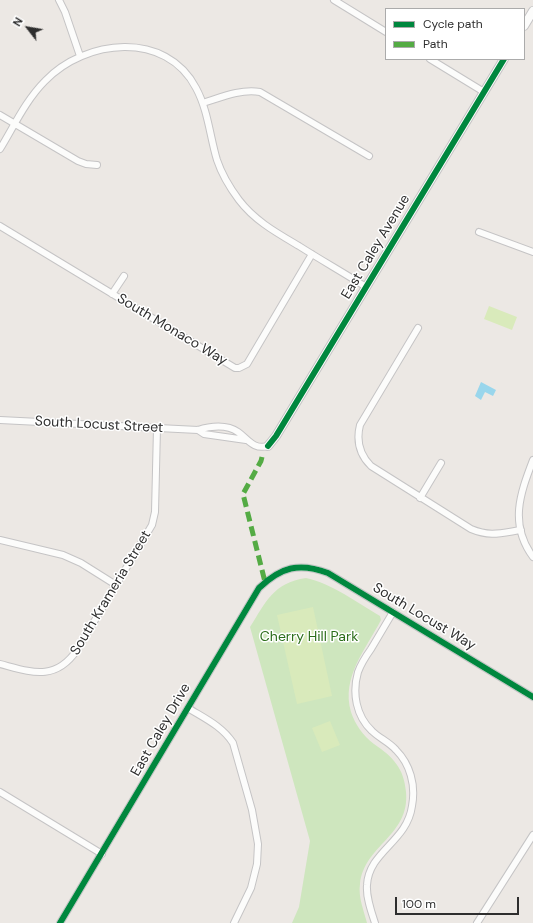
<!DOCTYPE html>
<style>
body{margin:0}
#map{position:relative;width:533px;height:923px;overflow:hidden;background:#ece8e4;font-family:"DM Sans",sans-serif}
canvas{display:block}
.legend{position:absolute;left:385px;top:8px;width:140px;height:52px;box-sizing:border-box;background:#fff;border:1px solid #ababab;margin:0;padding:5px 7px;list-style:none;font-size:12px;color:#2e2e2e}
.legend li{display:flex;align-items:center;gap:8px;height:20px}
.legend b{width:20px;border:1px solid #ababab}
.north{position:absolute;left:8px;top:8px;width:40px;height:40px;-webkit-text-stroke:3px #fff;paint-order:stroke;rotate:301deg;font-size:11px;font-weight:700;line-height:16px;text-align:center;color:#2e2e2e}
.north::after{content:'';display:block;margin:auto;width:14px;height:18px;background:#2e2e2e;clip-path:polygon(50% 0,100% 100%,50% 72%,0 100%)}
.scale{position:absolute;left:395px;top:897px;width:124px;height:18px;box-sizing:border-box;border:2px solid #2e2e2e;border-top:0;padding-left:5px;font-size:12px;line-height:14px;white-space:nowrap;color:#2e2e2e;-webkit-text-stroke:3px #fff;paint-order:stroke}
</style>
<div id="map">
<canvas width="533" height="923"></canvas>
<ul class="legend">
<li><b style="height:5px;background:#00873e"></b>Cycle path</li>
<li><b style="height:5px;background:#54ab44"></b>Path</li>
</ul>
<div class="north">N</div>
<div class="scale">100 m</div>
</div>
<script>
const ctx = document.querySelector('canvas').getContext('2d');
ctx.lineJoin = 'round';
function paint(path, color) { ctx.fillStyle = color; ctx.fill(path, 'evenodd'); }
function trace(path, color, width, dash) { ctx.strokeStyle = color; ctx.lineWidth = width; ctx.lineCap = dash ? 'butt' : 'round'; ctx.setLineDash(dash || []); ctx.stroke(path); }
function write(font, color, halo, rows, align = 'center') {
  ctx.font = font + ' "DM Sans",sans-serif'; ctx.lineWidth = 3; ctx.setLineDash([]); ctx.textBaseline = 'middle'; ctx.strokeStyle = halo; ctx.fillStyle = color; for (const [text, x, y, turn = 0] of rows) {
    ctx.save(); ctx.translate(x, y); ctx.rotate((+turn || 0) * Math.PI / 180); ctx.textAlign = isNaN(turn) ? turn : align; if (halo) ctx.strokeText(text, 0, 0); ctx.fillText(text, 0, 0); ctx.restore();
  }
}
paint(new Path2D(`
 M306 578C333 584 356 602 380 616L381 620C366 649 341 677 351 712 355 724 363 736 374 744 393 757 404 768 406 792 410 836 364 845 360 884 358 897 364 911 367 923H292L299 907 310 841 250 627C266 602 273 583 306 578Z`), '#cee6be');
paint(new Path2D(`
 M489 306 517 317 512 330 484 319Z
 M313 607 332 696 297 704 277 615Z
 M330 721 340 745 322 752 312 728Z`), '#d9eabb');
paint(new Path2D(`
 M481 382 496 390 493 396 485 392 481 400 475 396Z`), '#99d6ec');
const minor = new Path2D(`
 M59 0 65 12 80 56
 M334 0 386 32
 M430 59 484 92
 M203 103C222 97 240 89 260 92L369 156
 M0 115 78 161 86 164 97 165
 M0 149C14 126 26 100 45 81 85 39 166 30 196 88 208 110 210 137 217 160 222 175 230 188 239 200 255 221 277 233 299 246 321 260 344 273 366 287
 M0 226 235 368H239L247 364 312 254
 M479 232 533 252
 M112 294 124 276
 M418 328 360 425C356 441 359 454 371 466L471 529C490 537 501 533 521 530
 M0 420 198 430C210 426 227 424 238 432 248 439 253 450 268 446
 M198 430 204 434 246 440
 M533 460C520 494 509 524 533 557
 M420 498 441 463
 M0 540 63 555 81 563 116 585
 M0 664C31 672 55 682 77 650L152 525 155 512 157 428
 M188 708C204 718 222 726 233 743L252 810 258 844 257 864 251 888 234 923
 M0 792 102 854
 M60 923 259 588C281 567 299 562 328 573L533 697
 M375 923C371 911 366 897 367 885 369 851 407 842 412 806 416 785 410 764 396 750 389 742 379 738 372 731 356 716 352 693 358 672 361 664 366 656 371 649 378 637 386 624 393 612
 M477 923 533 835`);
const tertiary = new Path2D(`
 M524 26 533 11
 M268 446 276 436 504 59`);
trace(minor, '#c5c4c5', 8);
trace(tertiary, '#c5c4c5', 10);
trace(minor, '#fcfcfb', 6);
trace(tertiary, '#fcfcfb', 8);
trace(new Path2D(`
 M262 457 261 461 243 494 265 582`), '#54ab44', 5, [10, 5]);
trace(new Path2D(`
 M268 446 276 436 504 59
 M60 923 259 588C281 567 299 562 328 573L533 697`), '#00873e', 6);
write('14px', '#2e2e2e', '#fff', [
 ["East Caley Avenue",376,247,-59],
 ["South Monaco Way",172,330,31],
 ["South Locust Street",99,425,3],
 ["South Krameria Street",111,593,-59],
 ["South Locust Way",424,617,31],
 ["East Caley Drive",161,730,-60]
]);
write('14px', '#2c6e1b', '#fff', [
 ["Cherry Hill Park",309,637]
]);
</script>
